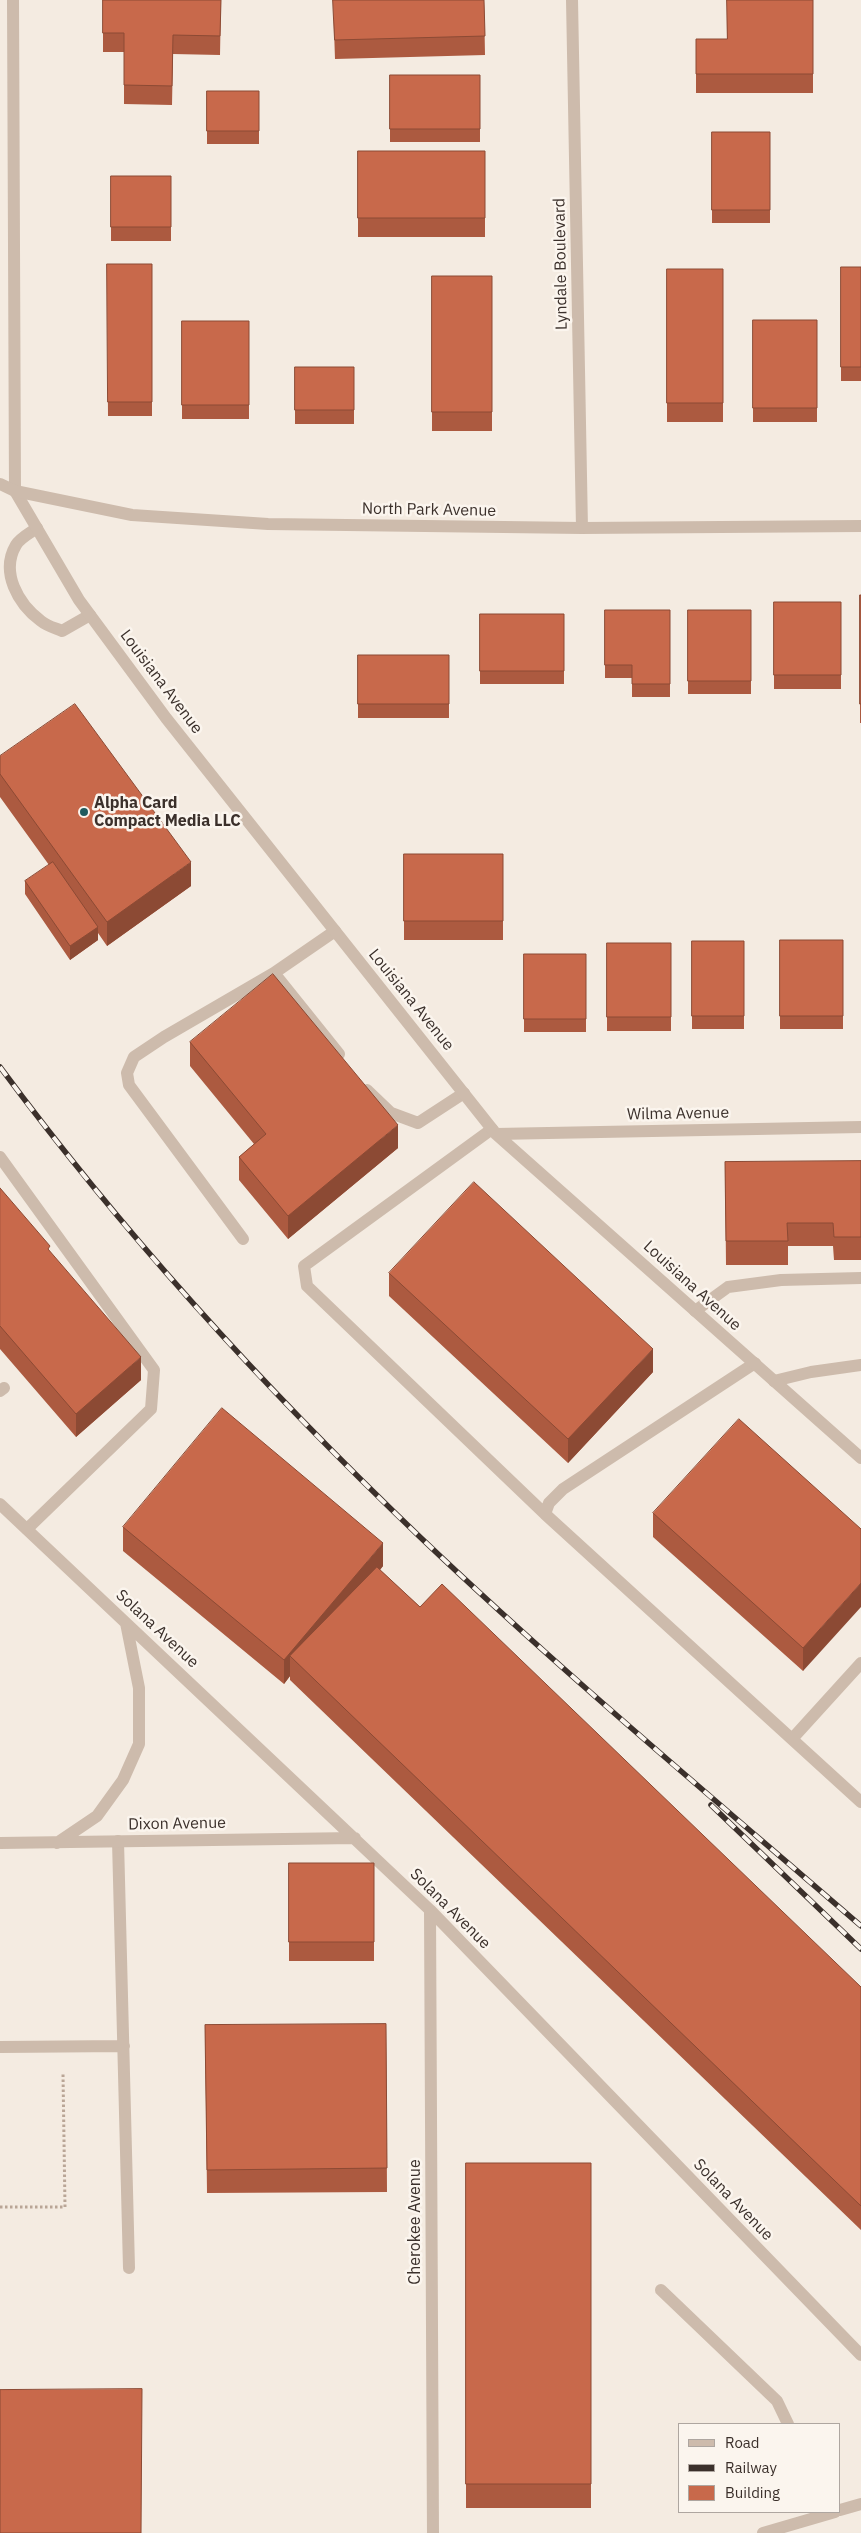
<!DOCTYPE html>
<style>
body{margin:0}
#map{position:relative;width:861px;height:2533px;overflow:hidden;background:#f4ebe1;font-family:"IBM Plex Sans",sans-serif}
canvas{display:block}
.legend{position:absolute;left:678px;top:2423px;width:162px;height:90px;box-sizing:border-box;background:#fbf5ee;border:1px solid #aea6a0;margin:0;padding:6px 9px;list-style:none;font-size:15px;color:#3b302b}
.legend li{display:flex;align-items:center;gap:10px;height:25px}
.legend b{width:25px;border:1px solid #aea6a0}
</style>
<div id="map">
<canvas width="861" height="2533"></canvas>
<ul class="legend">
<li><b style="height:6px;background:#cdbbac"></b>Road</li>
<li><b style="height:6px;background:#3b302b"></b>Railway</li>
<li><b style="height:14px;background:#c8694b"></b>Building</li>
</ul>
</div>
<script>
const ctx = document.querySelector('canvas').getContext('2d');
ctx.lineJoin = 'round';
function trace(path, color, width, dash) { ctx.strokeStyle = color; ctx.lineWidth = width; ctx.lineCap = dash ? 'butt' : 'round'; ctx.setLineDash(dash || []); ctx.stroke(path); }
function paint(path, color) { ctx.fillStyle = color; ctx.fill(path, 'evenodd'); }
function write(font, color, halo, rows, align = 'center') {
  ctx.font = font + ' "IBM Plex Sans",sans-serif'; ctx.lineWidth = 5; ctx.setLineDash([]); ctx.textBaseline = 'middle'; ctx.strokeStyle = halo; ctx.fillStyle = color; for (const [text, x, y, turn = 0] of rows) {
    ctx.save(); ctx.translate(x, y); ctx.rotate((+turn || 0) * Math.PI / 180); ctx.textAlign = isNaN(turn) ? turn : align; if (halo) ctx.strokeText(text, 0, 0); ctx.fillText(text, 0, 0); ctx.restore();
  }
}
trace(new Path2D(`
 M0 2207H65L63 2074`), '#b9a596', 3, [2.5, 2.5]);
trace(new Path2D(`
 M37 528C30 533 20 538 16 545 0 572 18 604 41 621 47 626 55 628 62 631L90 615
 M335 931 274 973 339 1054
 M367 1090 391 1113 418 1123 464 1093
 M492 1129 304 1266 307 1286 545 1514
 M0 1157 154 1370 151 1409 27 1529
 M243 1239 129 1085 127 1073 134 1057 164 1037 274 973
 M695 1311 728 1287 781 1280 861 1278
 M755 1363 563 1489 549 1503 545 1514 861 1802
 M774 1381 811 1372 861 1365
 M0 1391 4 1388
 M792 1739 861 1663
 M118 1841 129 2268
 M0 2047 124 2046
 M661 2290 777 2401 788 2424`), '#cdbbac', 12);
trace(new Path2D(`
 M13 0 15 491 79 600 166 718 496 1134 861 1458
 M572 0 582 528
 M496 1134 861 1127
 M0 1504 430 1910 861 2355
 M0 1843 355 1838
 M57 1843 97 1816 123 1780 139 1744V1688L126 1623
 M430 1910 433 2533
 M840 2510 861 2504
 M763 2533 835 2512`), '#cdbbac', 12);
trace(new Path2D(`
 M0 484 15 491 132 515 268 524 582 528 861 526`), '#cdbbac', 12);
const rail = new Path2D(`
 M0 1067C125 1236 268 1392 420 1537 562 1672 713 1798 861 1926
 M711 1805 861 1949`);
trace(rail, '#3b302b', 5.5);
trace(rail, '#fbf5ee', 4, [11]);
paint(new Path2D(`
 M103 0H221L220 55 173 54 172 105 124 104V52H103Z
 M333 0H484L485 55 335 59Z
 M813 0V93H696V39H727Z
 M390 75H480V142H390Z
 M207 91H259V144H207Z
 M712 132H770V223H712Z
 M358 151H485V237H358Z
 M111 176H171V241H111Z
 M107 264H152V416H108Z
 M841 267H861V381H841Z
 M667 269H723V422H667Z
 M432 276H492V431H432Z
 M753 320H817V422H753Z
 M182 321H249V419H182Z
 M295 367H354V424H295Z
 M860 595H861V723H860Z
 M774 602H841V689H774Z
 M605 610H670V697H632V678H605Z
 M688 610H751V694H688Z
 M480 614H564V684H480Z
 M358 655H449V718H358Z
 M0 756 191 886 107 946 98 933V940L70 960 25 894V881L49 865 0 797Z
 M404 854H503V940H404Z
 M780 940H843V1029H780Z
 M692 941H744V1029H692Z
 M607 943H671V1031H607Z
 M524 954H586V1032H524Z
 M190 1042 398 1148 288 1239 239 1180V1157L254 1144 190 1066Z
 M861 1161V1260H834L833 1246H788V1265H726L725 1162Z
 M0 1188 50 1252 141 1380 76 1437 0 1349Z
 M389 1273 653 1372 568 1463 389 1296Z
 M653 1513 861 1529 803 1671 653 1537Z
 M123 1527 383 1566 380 1570 420 1607 861 1987V2230L290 1680V1676L284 1684 123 1551Z
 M289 1863H374V1961H289Z
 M386 2024 387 2192 207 2193 205 2025Z
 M466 2163H591V2508H466Z`), '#ac5a40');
paint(new Path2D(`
 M191 862V886L107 946V922Z
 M98 927V940L70 960V946Z
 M398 1125V1148L288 1239V1216Z
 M653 1349V1372L568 1463V1439Z
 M141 1357V1380L76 1437V1414Z
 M383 1543V1566L299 1665 290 1656V1676L284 1684V1660Z
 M861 1583V1607L803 1671V1648Z`), '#8c4a34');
const building = new Path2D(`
 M103 0H221L220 36 173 35 172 86 124 85V33H103Z
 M333 0H484L485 36 335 40Z
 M727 0H813V74H696V39H727Z
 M390 75H480V129H390Z
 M207 91H259V131H207Z
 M712 132H770V210H712Z
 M358 151H485V218H358Z
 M111 176H171V227H111Z
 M107 264H152V402H108Z
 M841 267H861V367H841Z
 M667 269H723V403H667Z
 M432 276H492V412H432Z
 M753 320H817V408H753Z
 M182 321H249V405H182Z
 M295 367H354V410H295Z
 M860 595H861V704H860Z
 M774 602H841V675H774Z
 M605 610H670V684H632V665H605Z
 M688 610H751V681H688Z
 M480 614H564V671H480Z
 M358 655H449V704H358Z
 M75 704 191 862 107 922 0 774V756Z
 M404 854H503V921H404Z
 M53 862 98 927 70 946 25 881Z
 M780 940H843V1016H780Z
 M692 941H744V1016H692Z
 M607 943H671V1017H607Z
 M524 954H586V1019H524Z
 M273 974 398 1125 288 1216 239 1157 266 1134 190 1042Z
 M861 1161V1237H834L833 1223H787L788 1241H726L725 1162Z
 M474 1182 653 1349 568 1439 389 1273Z
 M0 1188 50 1246 48 1249 141 1357 76 1414 0 1326Z
 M222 1408 383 1543 284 1660 123 1527Z
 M739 1419 861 1529V1583L803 1648 653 1513Z
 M377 1567 420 1607 442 1584 861 1987V2206L290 1656Z
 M289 1863H374V1942H289Z
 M386 2024 387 2168 207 2170 205 2025Z
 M466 2163H591V2484H466Z
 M142 2389 141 2533H0V2390Z`);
paint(building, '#c8694b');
trace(building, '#8c4a34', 1);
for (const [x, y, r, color] of [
 [84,812,5,"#1f5a5e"]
]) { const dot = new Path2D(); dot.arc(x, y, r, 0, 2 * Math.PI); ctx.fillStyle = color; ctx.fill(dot); trace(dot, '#fbf5ee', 2); }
write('16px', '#3b302b', '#fbf5ee', [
 ["Lyndale Boulevard",561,264,-91],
 ["North Park Avenue",429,510,1],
 ["Louisiana Avenue",161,682,53],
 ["Louisiana Avenue",411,1000,51],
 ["Wilma Avenue",678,1114,-1],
 ["Louisiana Avenue",692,1286,42],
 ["Solana Avenue",157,1629,43],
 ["Dixon Avenue",177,1824,-1],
 ["Solana Avenue",450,1909,45],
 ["Solana Avenue",733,2200,46],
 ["Cherokee Avenue",415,2222,-90]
]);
write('bold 16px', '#3b302b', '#fbf5ee', [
 ["Alpha Card",94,803],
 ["Compact Media LLC",94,821]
], 'left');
</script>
